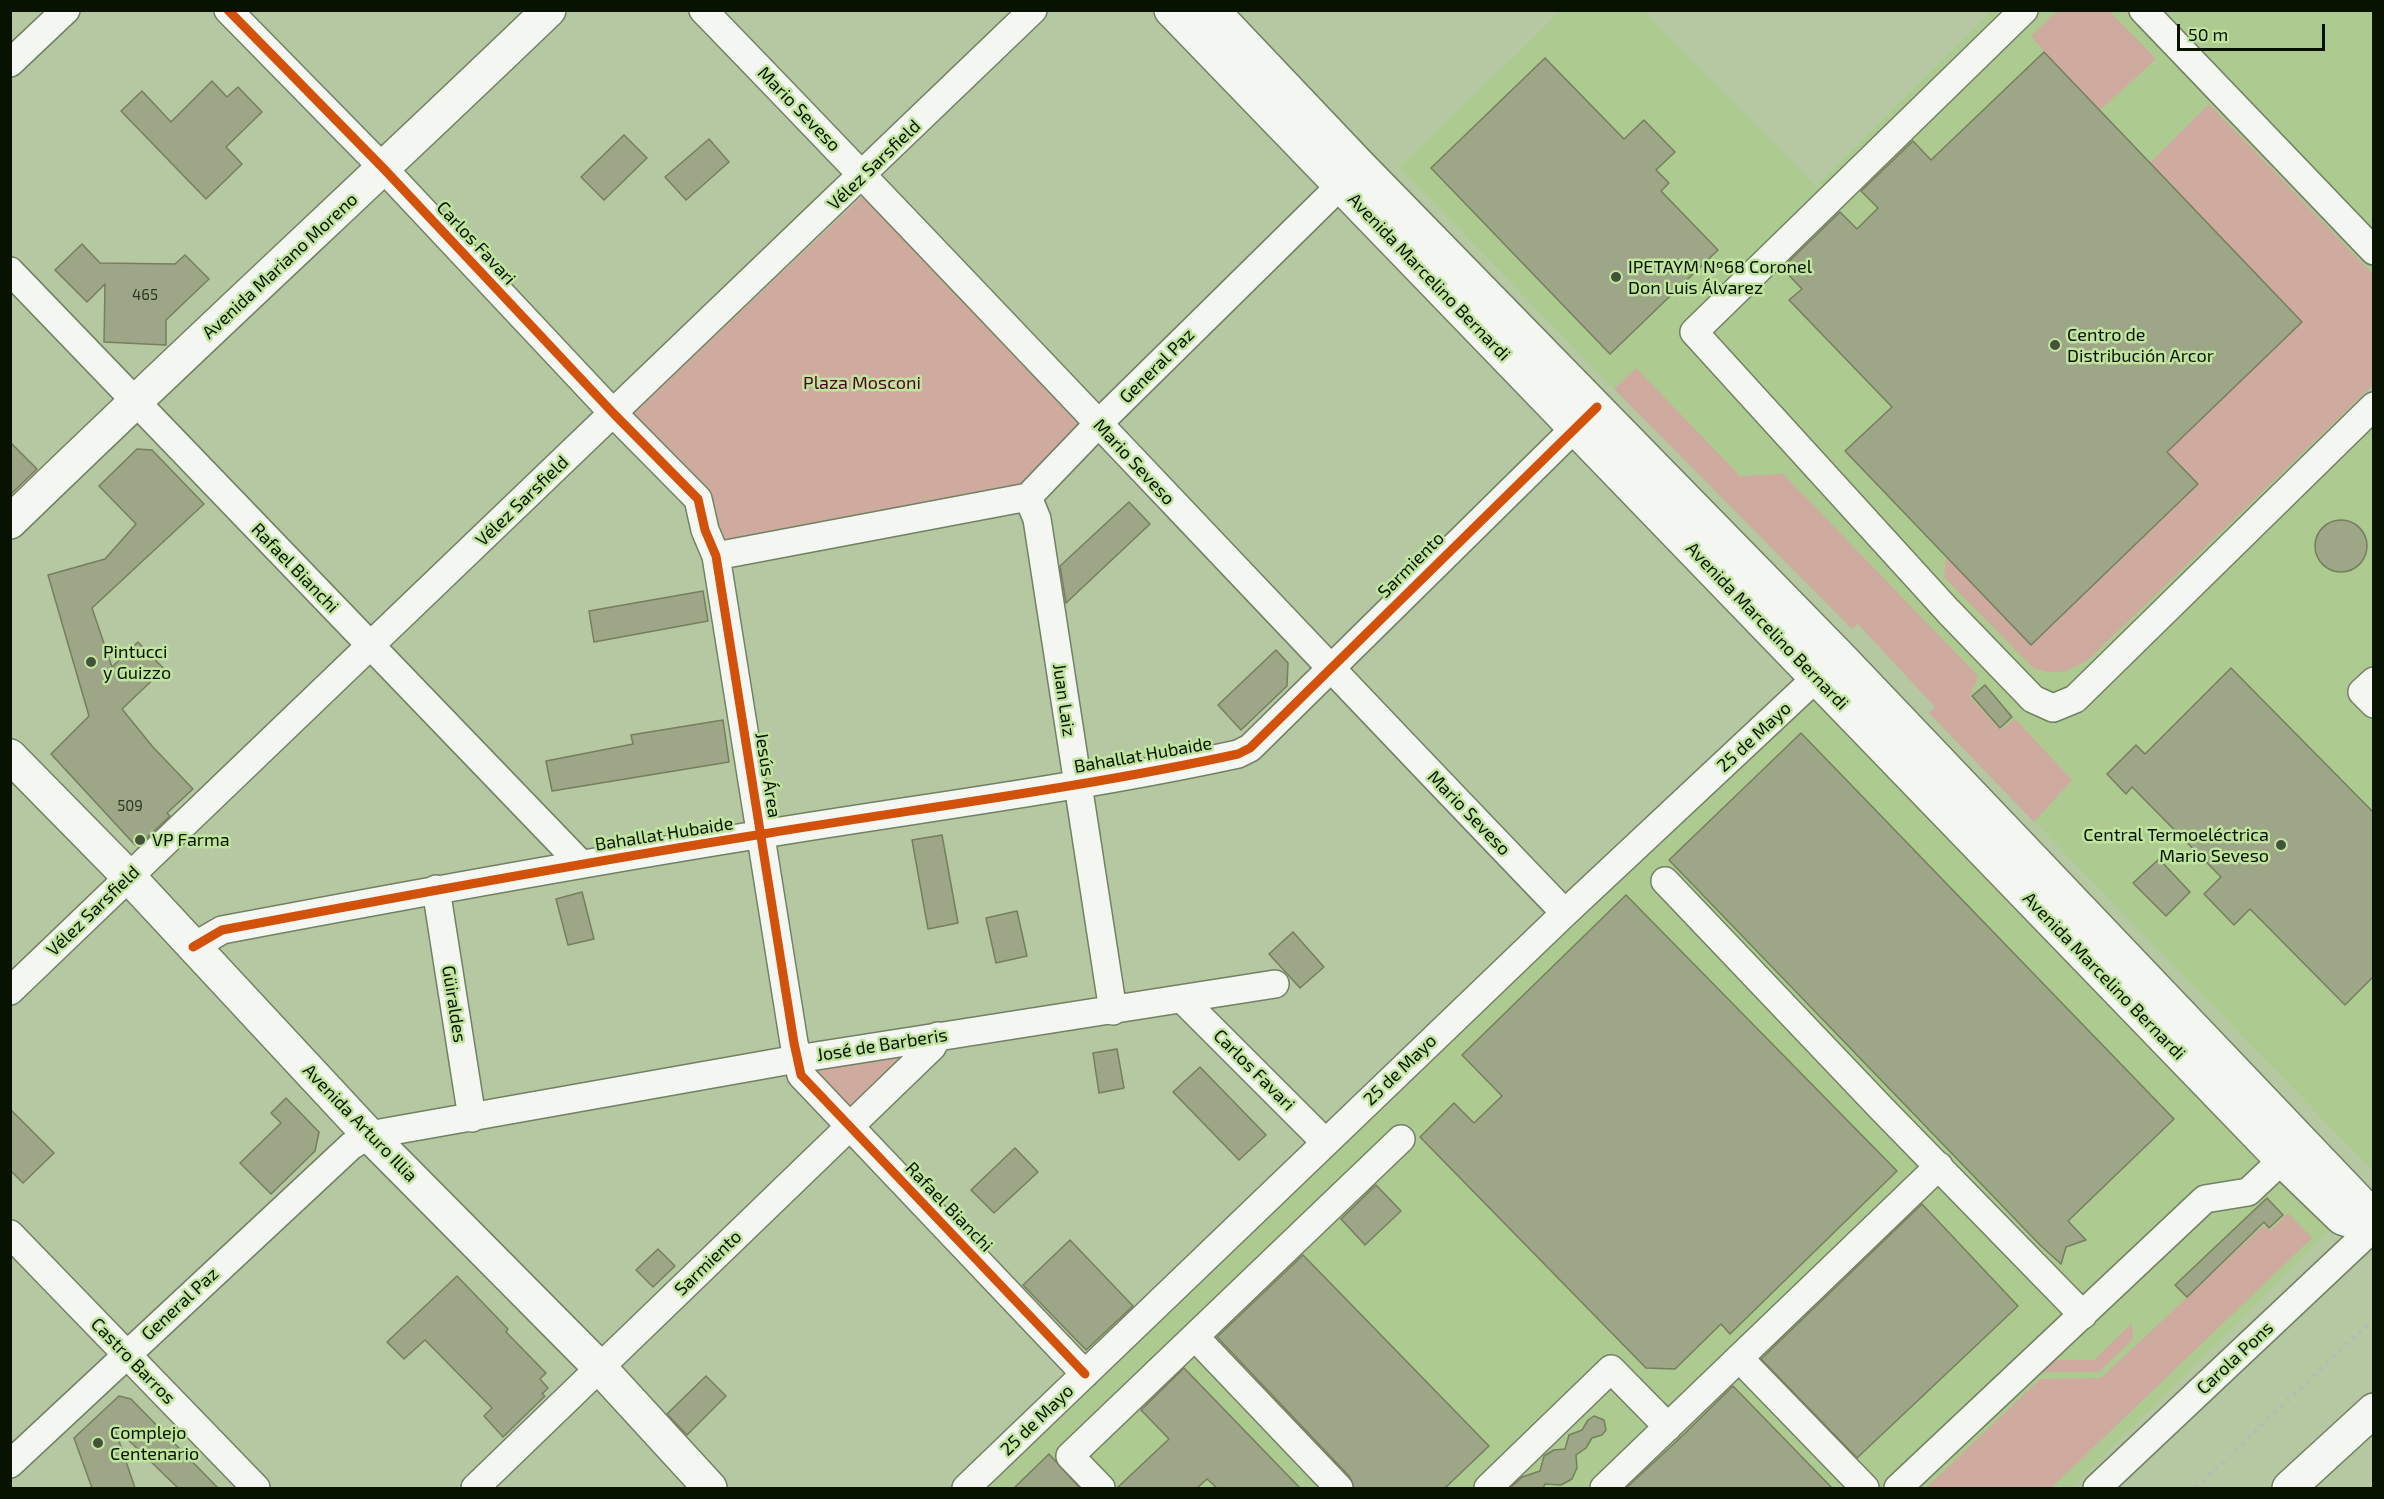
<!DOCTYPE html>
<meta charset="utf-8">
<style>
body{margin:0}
#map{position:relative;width:2384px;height:1499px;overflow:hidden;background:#b5c8a2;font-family:"Exo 2",sans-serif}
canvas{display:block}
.frame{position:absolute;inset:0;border:12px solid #071200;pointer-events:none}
.scale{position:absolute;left:2177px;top:24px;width:148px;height:27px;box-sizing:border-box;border:3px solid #071200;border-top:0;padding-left:8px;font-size:18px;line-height:21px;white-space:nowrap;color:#071200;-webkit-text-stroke:4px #c1e59f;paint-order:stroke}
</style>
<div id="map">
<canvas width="2384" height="1499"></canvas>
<div class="frame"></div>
<div class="scale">50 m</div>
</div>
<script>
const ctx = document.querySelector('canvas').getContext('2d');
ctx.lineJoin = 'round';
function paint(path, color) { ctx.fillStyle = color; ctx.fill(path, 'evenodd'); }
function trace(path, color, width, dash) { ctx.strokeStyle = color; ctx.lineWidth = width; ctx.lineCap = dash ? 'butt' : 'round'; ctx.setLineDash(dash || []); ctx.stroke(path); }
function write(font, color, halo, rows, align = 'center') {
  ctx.font = font + ' "Exo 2",sans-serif'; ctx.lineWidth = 5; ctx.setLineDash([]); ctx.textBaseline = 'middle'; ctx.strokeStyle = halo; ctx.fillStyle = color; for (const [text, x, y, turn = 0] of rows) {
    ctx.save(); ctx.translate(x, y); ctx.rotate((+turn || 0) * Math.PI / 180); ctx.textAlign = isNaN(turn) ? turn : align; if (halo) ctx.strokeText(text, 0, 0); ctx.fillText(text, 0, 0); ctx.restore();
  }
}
paint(new Path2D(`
 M1561 11H1643L1816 186 1991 11H2373V1171L1929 713 1935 707 1858 624 1852 629 1614 389 1399 167Z
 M1820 680 2335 1226 2071 1488H977Z`), '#adcb90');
paint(new Path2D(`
 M2057 11H2109L2156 59 2100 110 2044 52 2031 36Z
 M2209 104 2373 274V385L2088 660C2067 672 2054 677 2032 667L1944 577 1946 556 2031 644 2131 549 2099 516 2198 484 2167 452 2302 322 2150 163Z
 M865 194 1089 423 1024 492 717 545 629 417Z
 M1636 368 1740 476 1783 474 1978 676 1970 697 2000 730 2015 719 2072 780 2034 822 1929 713 1935 707 1858 624 1852 629 1614 389Z
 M916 1053 849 1120 807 1070Z
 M2288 1213 2312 1238 2051 1488H1926L2040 1379 2101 1378 2264 1225 2270 1231Z
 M2132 1323 2133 1339 2099 1372H2039L2052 1360H2094Z`), '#cfaa9f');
const building = new Path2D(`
 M2044 52 2302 322 2167 452 2198 484 2031 645 1845 451 1892 407 1789 300 1802 289 1782 268 1840 212 1857 229 1878 208 1861 191 1913 141 1931 160Z
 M1545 58 1624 139 1644 120 1675 152 1656 170 1669 183 1661 191 1718 250 1610 354 1431 168Z
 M212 81 227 97 238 87 262 112 226 147 242 164 206 199 121 111 142 91 171 122Z
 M624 135 647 158 604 200 581 177Z
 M709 139 729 162 686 200 665 177Z
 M82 244 100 263 175 264 185 255 209 279 166 320V345L104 342 105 284 87 302 55 270Z
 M10 442 37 469 10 495Z
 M137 449 152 450 204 504 92 608 112 667 138 642 164 669 122 709 152 746 193 789 167 813 170 816 139 845H135L51 754 89 716 48 575 105 559 136 524 99 486Z
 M1129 502 1150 524 1066 603 1060 566Z
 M2315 546a26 26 0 1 1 52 0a26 26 0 1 1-52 0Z
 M703 591 708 621 594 642 589 611Z
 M1276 650 1288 663 1287 686 1241 730 1218 705Z
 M2231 668 2373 812V977L2345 1005 2250 909 2234 925 2204 894 2221 877 2132 787 2126 794 2107 774 2136 745 2145 754Z
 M1985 685 2012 717 2000 728 1972 696Z
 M723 720 729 762 552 791 546 761 633 744 631 735Z
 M1801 733 2174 1119 2068 1221 2086 1240 2066 1247 2061 1264 2041 1246 1669 860Z
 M942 835 958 923 928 929 912 840Z
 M2159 859 2190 892 2166 916 2133 883Z
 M582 892 594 939 568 945 556 899Z
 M1626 895 1897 1171 1730 1334 1721 1324 1675 1369 1646 1368 1420 1137 1454 1103 1474 1123 1502 1096 1462 1055Z
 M1017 911 1027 956 996 963 986 918Z
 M1293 932 1324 967 1300 988 1269 954Z
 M1117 1049 1124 1088 1099 1093 1093 1053Z
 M1200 1067 1266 1135 1239 1160 1173 1092Z
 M286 1098 319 1132 315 1151 271 1194 240 1163 281 1123 271 1113Z
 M10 1109 54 1153 23 1183 10 1170Z
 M1015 1148 1038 1172 994 1213 971 1190Z
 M1376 1185 1401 1211 1365 1245 1341 1219Z
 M2267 1198 2283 1215 2269 1228 2264 1222 2187 1297 2175 1285Z
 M1922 1204 2018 1306 1857 1458 1761 1359Z
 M1070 1240 1133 1306 1086 1350 1023 1285Z
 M658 1249 675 1266 653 1287 636 1270Z
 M1303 1255 1489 1446 1445 1488H1354L1350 1477 1217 1337Z
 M457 1276 508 1329 506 1332 546 1373 540 1379 548 1388 542 1394 545 1396 503 1437 484 1416 492 1408 425 1340 404 1359 387 1342Z
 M1184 1368 1300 1488H1217L1207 1479 1197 1488H1117L1169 1439 1141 1410Z
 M706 1376 726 1396 687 1435 667 1414Z
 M1733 1386 1832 1488H1626L1679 1439Z
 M119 1396 131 1399 218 1488H178L114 1426 135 1488H92L74 1438Z
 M1594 1416 1604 1420 1606 1430 1602 1435 1592 1438 1586 1448 1576 1455 1577 1468 1572 1479 1561 1485 1545 1484 1543 1488H1510L1522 1477 1540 1471 1544 1456 1554 1450 1565 1449 1569 1435 1582 1430 1588 1420Z
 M1049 1454 1080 1488H1014Z`);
paint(building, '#9da686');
trace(building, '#767e5d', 1.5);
const minor = new Path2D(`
 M228 10 384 169 614 414 698 499 705 530 716 556 794 1043 801 1075 1085 1374
 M703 10C993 309 1276 613 1565 913
 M2024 10 1694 332 1948 611 2033 699 2053 708 2075 699 2374 406
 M2143 10 2374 251
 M10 63 66 10
 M10 271 581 864
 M1028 497 1037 519 1113 1011
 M716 556 1028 497 1098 424 1355 171
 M2374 681 2362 692 2374 704
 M1665 881 1882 1109 2083 1315
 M436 889 472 1118
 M193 947 222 930C402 896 582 863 763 834 921 808 1081 788 1238 754L1250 748 1588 415
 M10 991 1033 10
 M1182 999 1325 1142
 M10 1234 256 1488
 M1196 1338 1339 1488
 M1739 1358 1865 1488
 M10 1464 351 1146 369 1135 797 1059 1275 984
 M475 1488 932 1047 938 1036
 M966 1488 1565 913 1832 663
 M1101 1488 1070 1456 1401 1139
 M1488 1488 1611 1369 1668 1427
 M1604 1488 1939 1166
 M1898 1488 2205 1199 2248 1192 2297 1146
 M2097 1488 2374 1227`);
const major = new Path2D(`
 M1171 10 2283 1161 2342 1218 2373 1228
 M1212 10 1360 166 1839 656 2361 1204 2374 1229
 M10 522C188 349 370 182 549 10
 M10 756 129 877 369 1135 600 1368 710 1488`);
const highway = new Path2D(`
 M2289 1488 2374 1410`);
trace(minor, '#728063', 30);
trace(major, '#728063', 36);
trace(highway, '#728063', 36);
trace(minor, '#f4f7f1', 27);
trace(major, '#f4f7f1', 33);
trace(highway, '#f4f7f1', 33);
trace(new Path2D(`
 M2196 1488 2374 1318`), '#b7bcb2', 4.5, [3, 6]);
trace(new Path2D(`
 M228 10 384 169 614 414 698 499 705 530 716 556 794 1043 801 1075 1085 1374
 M193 947 222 930C402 896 582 863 763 834 921 808 1081 788 1238 754L1250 748 1597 407`), '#d2520b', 9);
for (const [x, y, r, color] of [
 [1616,277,6,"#445239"],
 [2055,345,6,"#445239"],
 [91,662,6,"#445239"],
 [140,840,6,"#445239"],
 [2281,845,6,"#445239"],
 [98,1443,6,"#445239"]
]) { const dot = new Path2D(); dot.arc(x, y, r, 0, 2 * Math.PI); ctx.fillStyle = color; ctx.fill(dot); trace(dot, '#c1e59f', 2); }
write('15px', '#2c3722', null, [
 ["465",145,295],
 ["509",130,806]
]);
write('18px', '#071200', '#c1e59f', [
 ["Mario Seveso",799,109,46],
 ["Vélez Sarsfield",874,165,-44],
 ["Carlos Favari",476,243,47],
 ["Avenida Mariano Moreno",280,266,-43],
 ["Avenida Marcelino Bernardi",1429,277,46],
 ["General Paz",1157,366,-45],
 ["Mario Seveso",1134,462,47],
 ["Vélez Sarsfield",522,501,-44],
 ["Sarmiento",1411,565,-45],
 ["Rafael Bianchi",295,568,46],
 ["Avenida Marcelino Bernardi",1767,626,46],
 ["Juan Laiz",1064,700,82],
 ["25 de Mayo",1754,737,-43],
 ["Bahallat Hubaide",1143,755,-10],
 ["Jesús Área",768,775,81],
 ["Mario Seveso",1469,813,46],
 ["Bahallat Hubaide",664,834,-9],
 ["Vélez Sarsfield",93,911,-44],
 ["Avenida Marcelino Bernardi",2104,976,46],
 ["Güiraldes",454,1004,81],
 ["José de Barberis",882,1045,-9],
 ["Carlos Favari",1254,1070,45],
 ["25 de Mayo",1400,1070,-44],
 ["Avenida Arturo Illia",360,1123,46],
 ["Rafael Bianchi",949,1207,46],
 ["Sarmiento",708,1263,-44],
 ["General Paz",180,1304,-43],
 ["Carola Pons",2235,1358,-43],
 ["Castro Barros",133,1361,46],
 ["25 de Mayo",1037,1420,-44]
]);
write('18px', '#071200', '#c1e59f', [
 ["IPETAYM Nº68 Coronel",1628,267],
 ["Don Luis Álvarez",1628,288],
 ["Centro de",2067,335],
 ["Distribución Arcor",2067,356],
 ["Pintucci",103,652],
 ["y Guizzo",103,673],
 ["Central Termoeléctrica",2269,835,"right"],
 ["Mario Seveso",2269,856,"right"],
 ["VP Farma",152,840],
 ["Complejo",110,1433],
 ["Centenario",110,1454]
], 'left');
write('18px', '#54001c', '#c1e59f', [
 ["Plaza Mosconi",862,383]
]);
</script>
